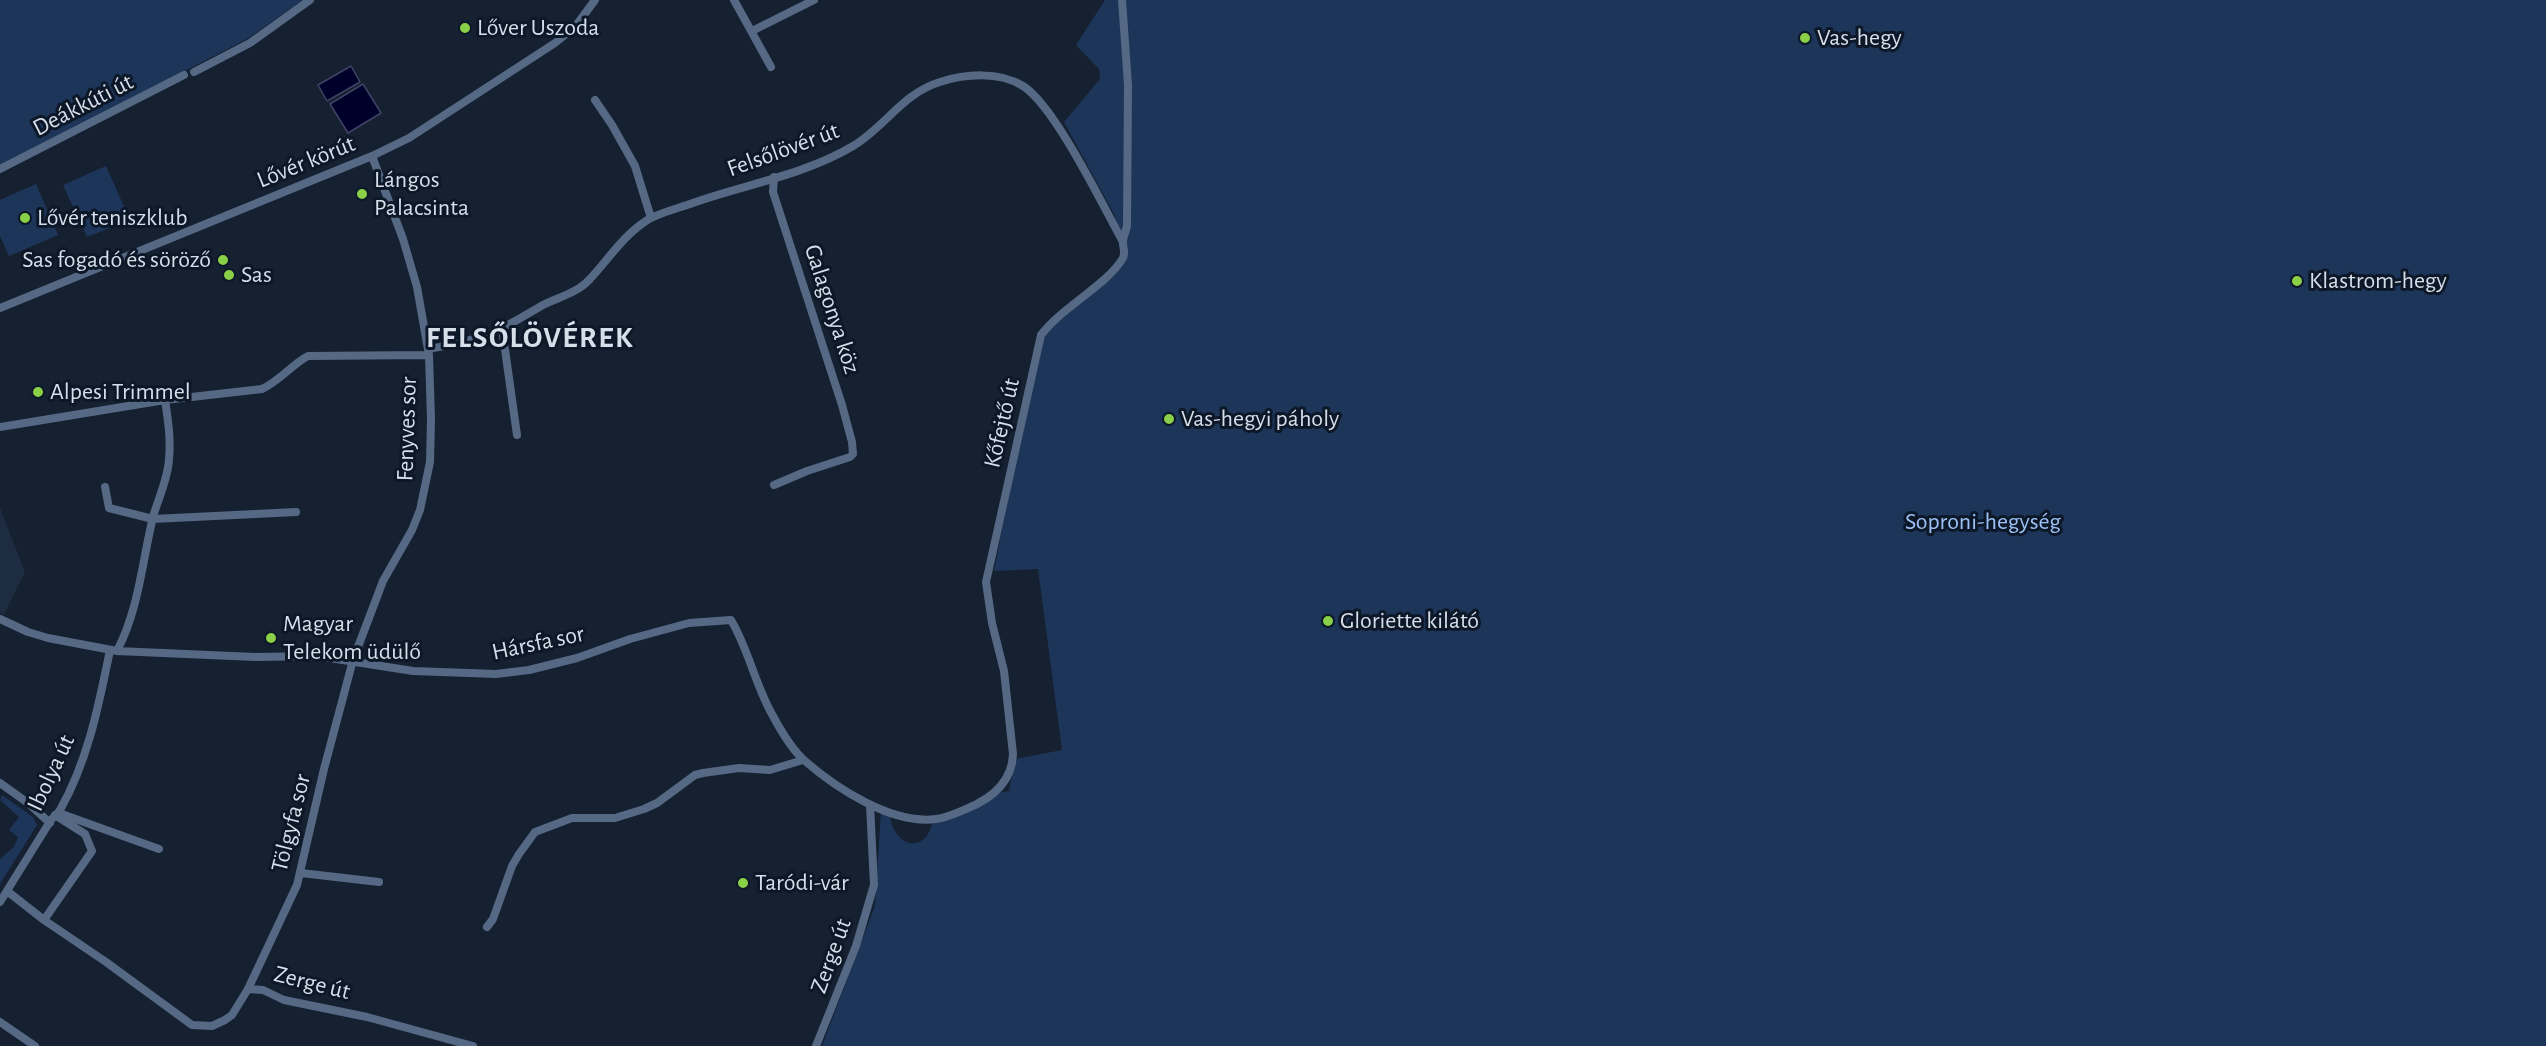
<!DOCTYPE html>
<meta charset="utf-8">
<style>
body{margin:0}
canvas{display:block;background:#152031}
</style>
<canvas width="2546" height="1046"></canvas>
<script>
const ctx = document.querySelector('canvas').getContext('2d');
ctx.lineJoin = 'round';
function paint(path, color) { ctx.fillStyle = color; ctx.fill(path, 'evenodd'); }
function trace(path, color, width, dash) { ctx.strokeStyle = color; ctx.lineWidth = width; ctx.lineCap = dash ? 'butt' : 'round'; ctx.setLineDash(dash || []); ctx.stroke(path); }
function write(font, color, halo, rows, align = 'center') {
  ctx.font = font + ' "Alegreya Sans",sans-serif'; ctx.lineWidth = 6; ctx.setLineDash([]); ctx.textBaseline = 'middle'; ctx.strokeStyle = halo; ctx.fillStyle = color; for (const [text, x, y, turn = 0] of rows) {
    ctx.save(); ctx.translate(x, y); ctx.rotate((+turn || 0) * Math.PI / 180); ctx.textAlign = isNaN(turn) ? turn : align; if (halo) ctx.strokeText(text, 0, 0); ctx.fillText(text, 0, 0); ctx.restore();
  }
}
paint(new Path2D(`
 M0 508 25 572 4 615 0 613Z`), '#1d2c41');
paint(new Path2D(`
 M0 0H303L247 39 0 166Z
 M1105 0H2546V1046H822L875 906 881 812 890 816C893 845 925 857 933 821L993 794 1009 791 1015 759 1062 750 1038 569 994 571 1038 343 1052 320 1110 273 1125 252 1114 214 1064 122 1100 79 1099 69 1076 45Z
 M106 166 130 220 87 237 63 185Z
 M36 184 58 235 9 256 0 236V200Z
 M2 795 33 817 37 825 0 884V859L14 847 18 837 9 830 19 817 0 800Z`), '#1d3559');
const water = new Path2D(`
 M351 66 360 82 327 101 318 85Z
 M363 84 381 113 348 133 330 104Z`);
paint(water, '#00012a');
trace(water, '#404364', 1.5);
trace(new Path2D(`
 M734 0 771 67
 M752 31 814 0
 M194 72 250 43 310 0
 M595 100 612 125 635 166 651 218
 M0 169 184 75
 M0 308 372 156 409 138 555 43 575 27 595 0
 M502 328 517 435
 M428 349C453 345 479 339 502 328 517 321 530 312 545 304 560 297 578 292 589 280 608 260 624 234 649 219 660 213 675 209 687 205 741 185 803 176 853 146 885 127 903 93 940 82 965 74 999 71 1023 86 1055 106 1103 206 1123 242
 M0 427 165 400 262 389C280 381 291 365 308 356L429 355
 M774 485 807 471 850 457 853 454 852 442 842 405 773 192 774 177
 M105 487 109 508 153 519 296 512
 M0 619 28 632 48 638 117 651 255 657 317 656 413 671 496 674 529 670 577 658 630 639 689 623 731 620C749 650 755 685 773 716 781 731 792 750 805 761 836 788 892 825 936 819 946 818 957 813 966 809 991 799 1012 783 1013 754L1004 671 992 623 986 582 1041 335C1063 306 1106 286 1123 258 1126 252 1122 246 1123 240 1124 235 1126 231 1127 226L1128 85 1122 0
 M117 651C139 609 142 562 153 517 158 499 168 479 169 459 171 439 168 420 165 400
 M0 783 28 803 50 823
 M59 813 159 849
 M301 873 379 882
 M7 891 44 920 106 962 192 1025 212 1026 225 1020 232 1015 248 989 297 885 324 769 353 660 383 581 412 530 420 510 430 462 431 419 429 355 417 287 403 239 372 156
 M0 902 51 820C54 816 58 814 60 810 88 761 99 704 110 650
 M44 920 92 851 85 834 55 815
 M487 927 493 919 512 866 519 854 535 832 572 818H615L644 809 657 803 695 775 703 773 739 768 770 770 803 760
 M248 989 263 990 284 1000 367 1017 473 1046
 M0 1022 35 1046
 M816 1046 856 946 874 885 870 805`), '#556985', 8);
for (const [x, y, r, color] of [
 [465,28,6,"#89cf48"],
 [1805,38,6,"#89cf48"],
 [362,194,6,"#89cf48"],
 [25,218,6,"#89cf48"],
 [223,260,6,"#89cf48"],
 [229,275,6,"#89cf48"],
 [2297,281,6,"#89cf48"],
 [38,392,6,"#89cf48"],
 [1169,419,6,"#89cf48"],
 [1328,621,6,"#89cf48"],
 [271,638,6,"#89cf48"],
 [743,883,6,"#89cf48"]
]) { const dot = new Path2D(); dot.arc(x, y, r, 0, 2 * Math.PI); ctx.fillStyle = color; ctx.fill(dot); trace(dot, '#0c1727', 2); }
write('24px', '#d6deea', '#0c1727', [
 ["Lőver Uszoda",477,28],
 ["Vas-hegy",1817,38],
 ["Lángos",374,180],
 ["Palacsinta",374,208],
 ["Lővér teniszklub",37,218],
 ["Sas fogadó és söröző",211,260,"right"],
 ["Sas",241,275],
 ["Klastrom-hegy",2309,281],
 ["Alpesi Trimmel",50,392],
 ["Vas-hegyi páholy",1181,419],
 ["Gloriette kilátó",1340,621],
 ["Magyar",283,624],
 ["Telekom üdülő",283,652],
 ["Taródi-vár",755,883]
], 'left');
write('24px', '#d6deea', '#0c1727', [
 ["Deákkúti út",83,105,-27],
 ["Felsőlövér út",783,150,-20],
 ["Lővér körút",306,162,-22],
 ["Galagonya köz",832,309,72],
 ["Kőfejtő út",1002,423,-77],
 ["Fenyves sor",407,429,-88],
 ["Hársfa sor",538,643,-12],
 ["Ibolya út",51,773,-65],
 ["Tölgyfa sor",291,823,-76],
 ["Zerge út",831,956,-70],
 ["Zerge út",312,983,14]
]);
write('24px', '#9cc1f6', '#0c1727', [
 ["Soproni-hegység",1983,522]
]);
ctx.letterSpacing = '1.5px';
write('bold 30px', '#d6deea', '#0c1727', [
 ["FELSŐLÖVÉREK",530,338]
]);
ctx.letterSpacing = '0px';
</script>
